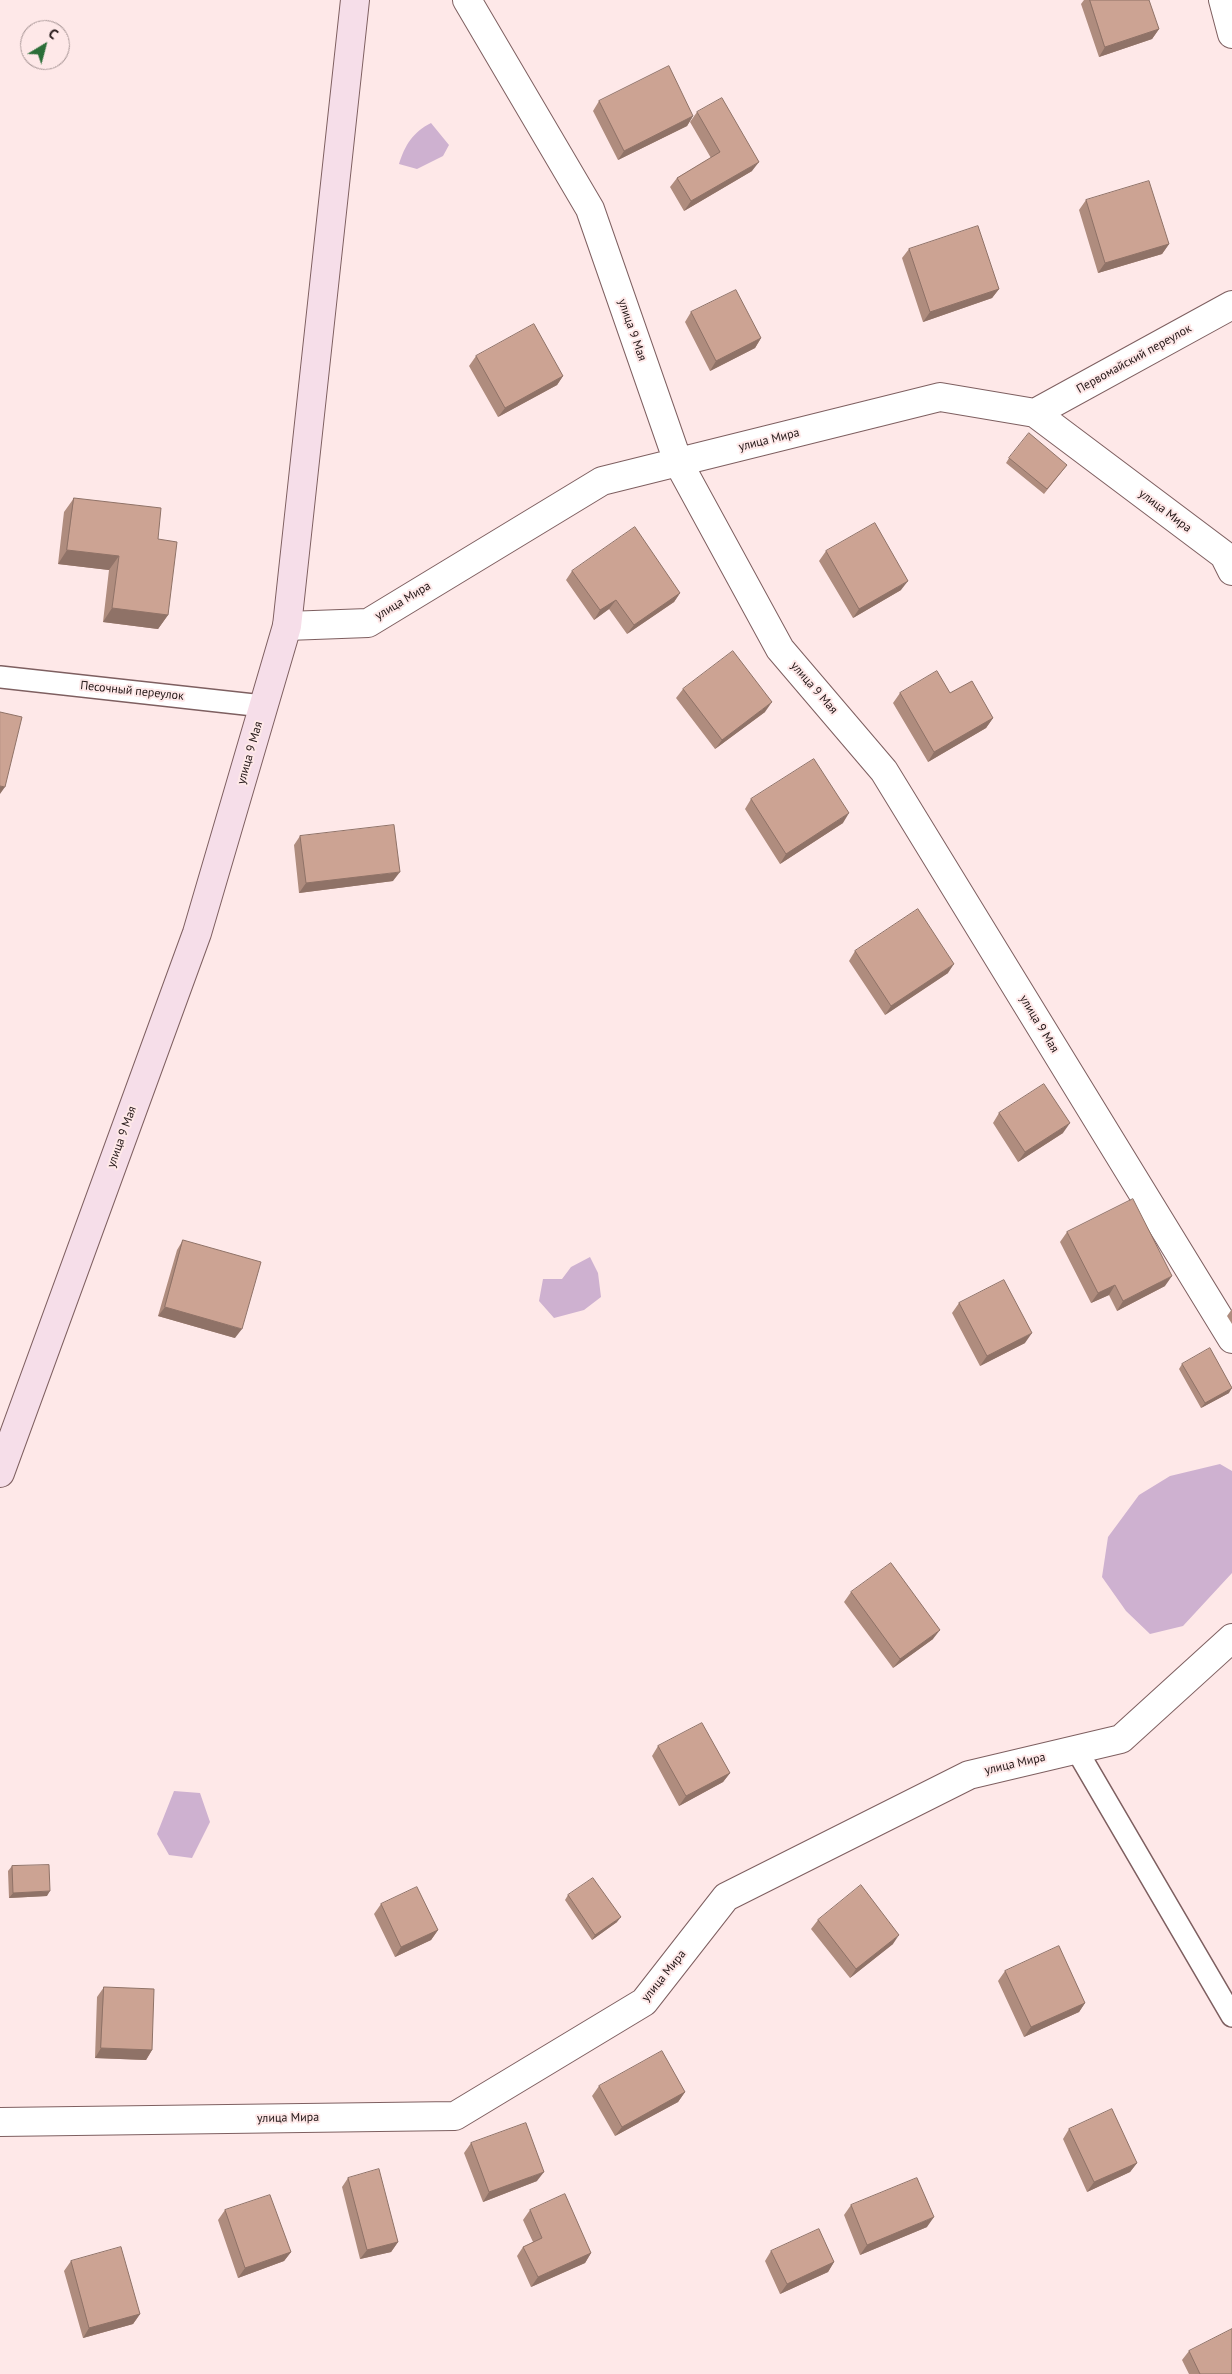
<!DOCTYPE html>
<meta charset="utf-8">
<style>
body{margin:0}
#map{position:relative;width:1232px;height:2374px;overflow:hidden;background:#fee8e8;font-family:"PT Sans",sans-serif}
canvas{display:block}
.north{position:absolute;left:20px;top:20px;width:50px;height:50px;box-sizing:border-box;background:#fee8e8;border:1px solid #a59393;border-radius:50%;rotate:37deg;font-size:14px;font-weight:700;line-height:20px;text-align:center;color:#201414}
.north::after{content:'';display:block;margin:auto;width:18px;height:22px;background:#2b6e38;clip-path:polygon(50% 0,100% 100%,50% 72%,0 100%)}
</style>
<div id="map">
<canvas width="1232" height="2374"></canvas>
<div class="north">С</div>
</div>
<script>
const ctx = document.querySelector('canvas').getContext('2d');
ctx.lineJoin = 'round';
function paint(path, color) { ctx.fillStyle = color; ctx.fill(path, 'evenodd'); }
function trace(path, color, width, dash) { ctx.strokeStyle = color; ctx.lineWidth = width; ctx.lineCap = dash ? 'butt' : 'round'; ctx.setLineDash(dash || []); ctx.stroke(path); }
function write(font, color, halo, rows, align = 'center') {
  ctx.font = font + ' "PT Sans",sans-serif'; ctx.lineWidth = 4; ctx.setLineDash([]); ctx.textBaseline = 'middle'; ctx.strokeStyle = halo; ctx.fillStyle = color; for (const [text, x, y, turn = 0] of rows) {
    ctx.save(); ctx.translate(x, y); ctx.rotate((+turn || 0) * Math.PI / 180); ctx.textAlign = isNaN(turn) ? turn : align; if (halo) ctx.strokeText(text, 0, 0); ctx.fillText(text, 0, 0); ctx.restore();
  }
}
paint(new Path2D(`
 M431 123 449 145 443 156 417 169 399 164C405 145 413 132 431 123Z
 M590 1257 598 1273 601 1297 584 1310 554 1318 539 1301 543 1279H562L571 1267Z
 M1220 1464 1232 1471V1573L1183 1626 1150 1634 1126 1611 1102 1577 1108 1537 1139 1495 1170 1476Z
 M174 1791 200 1793 210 1822 192 1858 169 1855 157 1834Z`), '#ceb1d0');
const lane = new Path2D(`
 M0 677 263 706
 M1076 1749 1232 2016`);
const street = new Path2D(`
 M467 0 590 209 678 462 780 649 884 771 1232 1339
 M1223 0 1232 34
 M1035 413 1232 305
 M287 626 368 623 602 481 940 397 1035 413 1224 555 1232 571
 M0 2122 455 2116 644 2002 726 1897 969 1775 1121 1739 1232 1638`);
const secondary = new Path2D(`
 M0 1473 197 933 287 626 355 0`);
trace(lane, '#7e5f60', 24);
trace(street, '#7e5f60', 30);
trace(secondary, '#7e5f60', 30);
trace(lane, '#fff', 21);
trace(street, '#fff', 28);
trace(secondary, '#f6dee9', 28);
paint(new Path2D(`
 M1084 0H1090L1159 29 1152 39 1099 57 1081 4Z
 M599 101 693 116 687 126 618 160 593 111Z
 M697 112 752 171 684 211 670 187 677 178 711 158 690 122Z
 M1086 200 1169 244 1162 254 1098 273 1079 210Z
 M909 249 999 289 992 298 923 322 902 258Z
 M691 312 761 338 755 348 710 371 685 322Z
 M476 356 563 376 557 385 498 417 469 366Z
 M1009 458 1067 465 1044 494 1006 463Z
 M74 498 158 539 168 615 158 629 103 622 109 570 58 564 64 512Z
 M826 551 901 590 853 618 819 561Z
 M572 571 680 593 674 602 627 634 609 609 594 620 566 580Z
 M683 689 765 712 715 749 676 698Z
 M900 693H950L993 718 986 728 928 762 893 703Z
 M751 799 843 823 780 864 745 809Z
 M300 836 393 881 299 893 294 845Z
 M855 951 948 973 885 1015 849 961Z
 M999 1113 1063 1133 1018 1162 993 1123Z
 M1067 1232 1165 1286 1117 1311 1109 1295 1091 1303 1060 1242Z
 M183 1240 235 1338 158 1316 177 1250Z
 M959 1303 1025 1343 980 1366 952 1313Z
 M1232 1309V1324L1227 1316Z
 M1182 1364 1229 1393 1201 1408 1179 1369Z
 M851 1592 933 1639 893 1668 844 1602Z
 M658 1746 730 1773 723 1782 679 1806 652 1756Z
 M12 1866 47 1896 9 1898 8 1871Z
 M568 1895 617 1922 592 1940 565 1900Z
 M381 1904 438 1930 431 1940 395 1957 374 1914Z
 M818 1920 893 1944 850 1978 811 1929Z
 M1005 1971 1085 2003 1079 2012 1024 2037 998 1981Z
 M104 1987 152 2050 146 2060 95 2058 97 1997Z
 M599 2086 685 2092 678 2102 615 2136 592 2096Z
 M1069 2129 1137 2163 1130 2172 1087 2192 1063 2139Z
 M471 2143 537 2181 483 2202 464 2153Z
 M348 2178 398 2242 391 2252 360 2259 342 2187Z
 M851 2205 927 2227 860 2255 844 2215Z
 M225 2210 291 2252 284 2261 238 2278 218 2220Z
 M530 2210 591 2253 585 2263 531 2287 517 2256 523 2247 533 2242 523 2220Z
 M771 2251 834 2262 828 2272 780 2294 765 2261Z
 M71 2261 140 2314 133 2324 83 2338 64 2271Z
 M1189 2351 1232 2374H1189L1182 2360Z`), '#af8c7e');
paint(new Path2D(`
 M1159 29 1152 39 1099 57 1105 47Z
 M693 116 687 126 618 160 624 151Z
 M759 162 752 171 684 211 691 201Z
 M1169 244 1162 254 1098 273 1105 263Z
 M999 289 992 298 923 322 930 312Z
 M761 338 755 348 710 371 716 361Z
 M563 376 557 385 498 417 505 408Z
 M67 550 119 556 109 570 58 564Z
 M908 581 901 590 853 618 859 609Z
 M680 593 674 602 627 634 634 625Z
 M616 600 609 609 594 620 600 610Z
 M112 608 168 615 158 629 103 622Z
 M772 702 765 712 715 749 722 740Z
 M993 718 986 728 928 762 934 752Z
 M0 786 5 787 0 794Z
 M849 813 843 823 780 864 786 854Z
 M400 872 393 881 299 893 306 883Z
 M954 964 948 973 885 1015 891 1006Z
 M1070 1123 1063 1133 1018 1162 1025 1152Z
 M1172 1276 1165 1286 1117 1311 1123 1301Z
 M1115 1285 1109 1295 1091 1303 1098 1293Z
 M165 1307 242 1329 235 1338 158 1316Z
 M1032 1333 1025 1343 980 1366 987 1356Z
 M1232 1388 1229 1393 1201 1408 1205 1403Z
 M940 1630 933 1639 893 1668 900 1659Z
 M730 1773 723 1782 679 1806 686 1796Z
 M50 1891 47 1896 9 1898 13 1893Z
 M621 1917 617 1922 592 1940 595 1935Z
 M438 1930 431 1940 395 1957 401 1947Z
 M899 1935 893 1944 850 1978 856 1969Z
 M1085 2003 1079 2012 1024 2037 1031 2027Z
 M101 2048 152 2050 146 2060 95 2058Z
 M685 2092 678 2102 615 2136 622 2127Z
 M1137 2163 1130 2172 1087 2192 1094 2182Z
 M544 2172 537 2181 483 2202 489 2192Z
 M934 2217 927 2227 860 2255 867 2245Z
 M398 2242 391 2252 360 2259 367 2250Z
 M291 2252 284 2261 238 2278 245 2268Z
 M591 2253 585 2263 531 2287 538 2277Z
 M834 2262 828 2272 780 2294 787 2284Z
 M140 2314 133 2324 83 2338 89 2328Z`), '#8f7267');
const building = new Path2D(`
 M1090 0H1149L1159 29 1105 47Z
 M669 66 693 116 624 151 599 101Z
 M722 98 759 162 691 201 677 178 720 152 697 112Z
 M1149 181 1169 244 1105 263 1086 200Z
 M978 226 999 289 930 312 909 249Z
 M736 290 761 338 716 361 691 312Z
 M534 324 563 376 505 408 476 356Z
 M1029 433 1067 465 1047 489 1009 458Z
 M74 498 161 508 158 539 177 542 168 615 112 608 119 556 67 550Z
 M875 523 908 581 859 609 826 551Z
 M635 527 680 593 634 625 616 600 600 610 572 571Z
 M733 651 772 702 722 740 683 689Z
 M937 671 950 693 972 681 993 718 934 752 900 693Z
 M0 712 22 717 5 787 0 786Z
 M814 759 849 813 786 854 751 799Z
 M394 825 400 872 306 883 300 836Z
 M918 909 954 964 891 1006 855 951Z
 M1044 1084 1070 1123 1025 1152 999 1113Z
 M1133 1199 1172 1276 1123 1301 1115 1285 1098 1293 1067 1232Z
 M183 1240 261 1262 242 1329 165 1307Z
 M1004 1280 1032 1333 987 1356 959 1303Z
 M1210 1348 1232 1388 1205 1403 1182 1364Z
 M891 1563 940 1630 900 1659 851 1592Z
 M702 1723 730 1773 686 1796 658 1746Z
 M49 1865 50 1891 13 1893 12 1866Z
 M593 1878 621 1917 595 1935 568 1895Z
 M861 1885 899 1935 856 1969 818 1920Z
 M417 1887 438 1930 401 1947 381 1904Z
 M1059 1946 1085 2003 1031 2027 1005 1971Z
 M104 1987 154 1989 152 2050 101 2048Z
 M662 2051 685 2092 622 2127 599 2086Z
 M1112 2109 1137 2163 1094 2182 1069 2129Z
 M526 2123 544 2172 489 2192 471 2143Z
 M379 2169 398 2242 367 2250 348 2178Z
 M917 2178 934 2217 867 2245 851 2205Z
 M565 2194 591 2253 538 2277 523 2247 542 2238 530 2210Z
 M270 2195 291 2252 245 2268 225 2210Z
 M819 2229 834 2262 787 2284 771 2251Z
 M121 2247 140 2314 89 2328 71 2261Z
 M1232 2329V2374H1200L1189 2351Z`);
paint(building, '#cca393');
trace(building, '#8f7267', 1);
write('12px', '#201414', '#fee8e8', [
 ["улица 9 Мая",632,330,71],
 ["Первомайский переулок",1134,359,-29],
 ["улица Мира",769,440,-14],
 ["улица Мира",1165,511,37],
 ["улица Мира",403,601,-31],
 ["улица 9 Мая",814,688,49],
 ["Песочный переулок",132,691,6],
 ["улица 9 Мая",250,753,-74],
 ["улица 9 Мая",1039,1024,59],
 ["улица 9 Мая",122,1137,-70],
 ["улица Мира",1015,1764,-13],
 ["улица Мира",664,1976,-51],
 ["улица Мира",288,2118,-1]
]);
</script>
